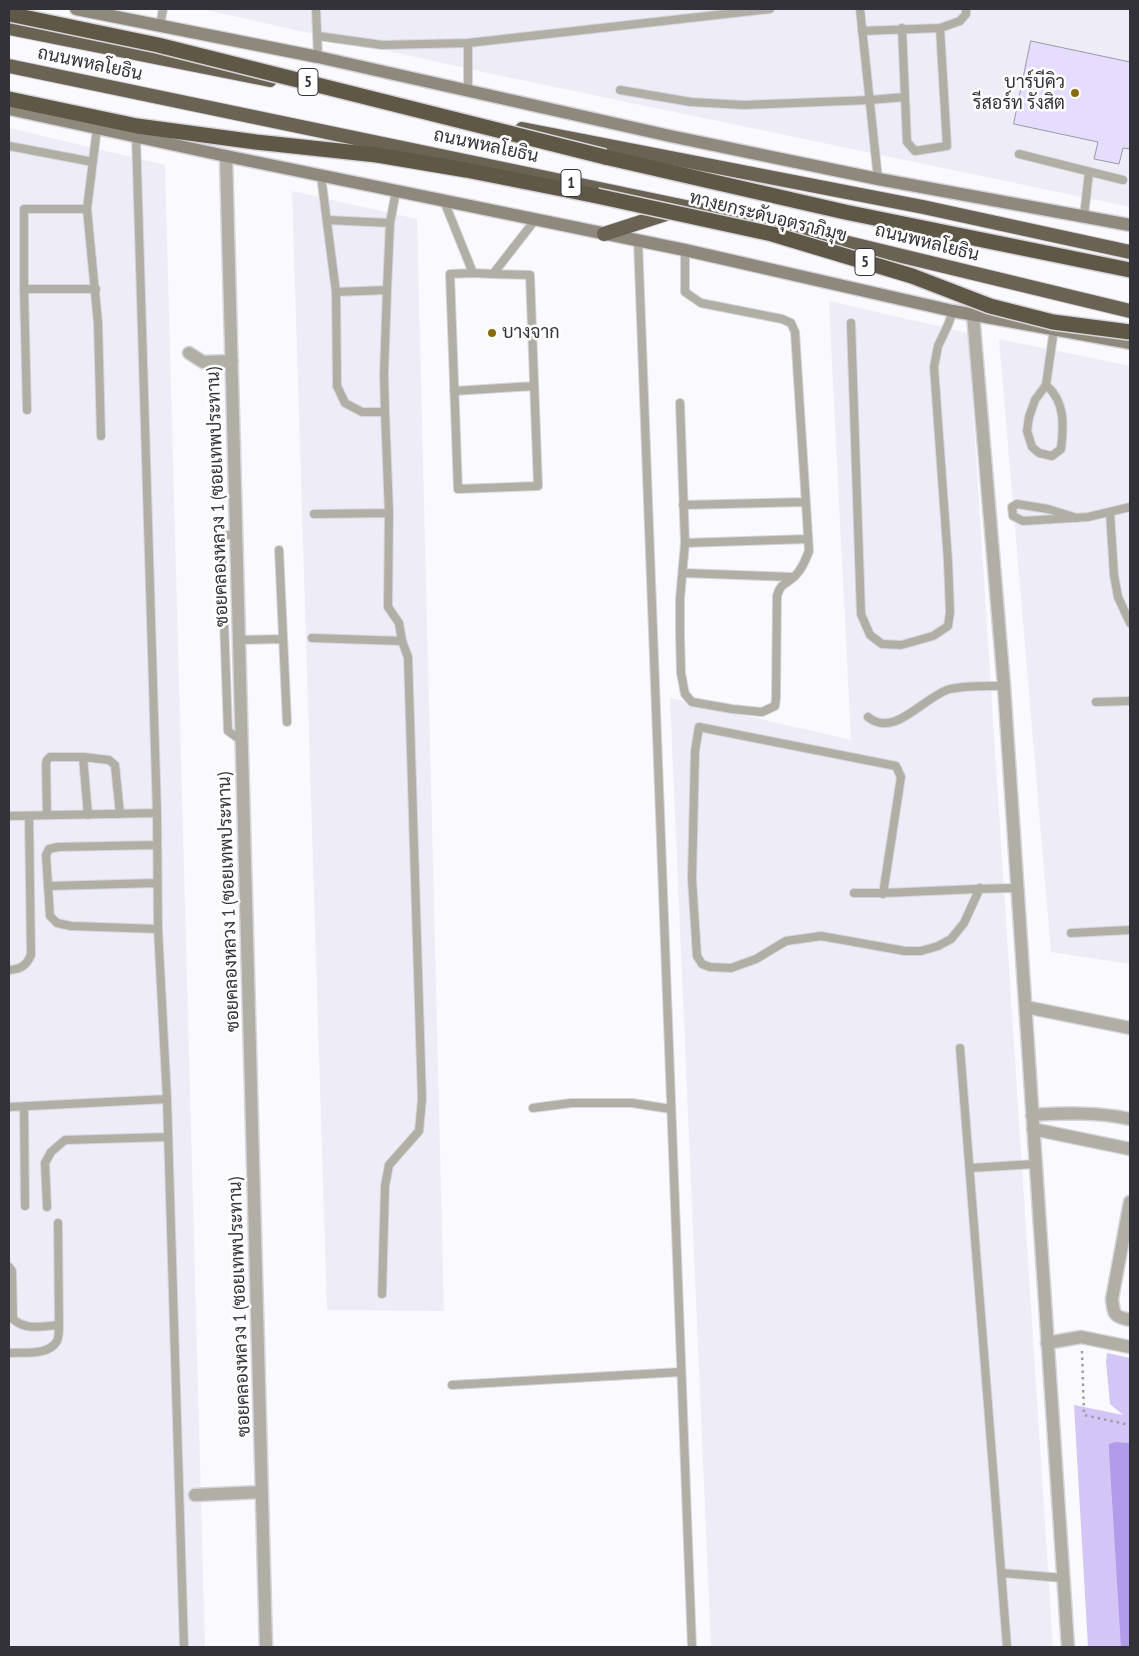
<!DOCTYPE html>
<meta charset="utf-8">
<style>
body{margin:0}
#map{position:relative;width:1139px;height:1656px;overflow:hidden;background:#faf9fe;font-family:"PT Sans Narrow",sans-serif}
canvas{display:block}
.frame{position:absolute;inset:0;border:10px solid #343239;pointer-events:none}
</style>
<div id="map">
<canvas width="1139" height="1656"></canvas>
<div class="frame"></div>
</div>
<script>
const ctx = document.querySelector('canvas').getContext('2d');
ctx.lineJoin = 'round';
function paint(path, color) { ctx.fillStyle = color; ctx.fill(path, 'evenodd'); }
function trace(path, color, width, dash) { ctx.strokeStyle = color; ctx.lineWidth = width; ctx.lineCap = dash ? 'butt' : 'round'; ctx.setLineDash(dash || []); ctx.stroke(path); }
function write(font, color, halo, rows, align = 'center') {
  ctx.font = font + ' "PT Sans Narrow",Sarabun,sans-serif'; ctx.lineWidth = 5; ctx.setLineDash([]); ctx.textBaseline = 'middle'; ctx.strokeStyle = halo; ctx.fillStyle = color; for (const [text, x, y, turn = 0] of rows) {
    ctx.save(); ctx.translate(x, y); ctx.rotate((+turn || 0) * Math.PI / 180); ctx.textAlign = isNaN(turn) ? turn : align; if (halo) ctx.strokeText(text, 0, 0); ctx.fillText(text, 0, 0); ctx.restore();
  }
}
paint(new Path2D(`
 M202 9H1130V207L483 72Z
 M9 128 165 165 205 1647H9Z
 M292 191 417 219 444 1311 327 1310Z
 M829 301 968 333 1053 1647H711L670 698 851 740Z
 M999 339 1130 366V964L1051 952Z`), '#eeecf7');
paint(new Path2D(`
 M1107 1353 1130 1358V1647H1088L1074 1405 1123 1415 1110 1404 1106 1361Z`), '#d3c6f6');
paint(new Path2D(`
 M1116 1442 1130 1443V1647H1121L1109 1451V1444Z`), '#b39beb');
const building = new Path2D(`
 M1031 41 1130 62V149L1123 148 1119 164 1094 159 1098 142 1014 124Z`);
paint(building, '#e6ddfe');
trace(building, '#9b97a9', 1);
const service = new Path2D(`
 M316 9 318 57
 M860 9 878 179
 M160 26 163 9
 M940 28 960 21 966 14V9
 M862 31 940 28 947 146 915 151 907 142 902 28
 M318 36 382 45 468 43 770 9
 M468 90V43
 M620 90 691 102 744 105 870 100 905 97
 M97 128 87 209 98 323 101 436
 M136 136 157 813 158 929 167 1099 184 1647
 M9 146 93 162
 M1019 154 1123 180
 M321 176 336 292 387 290 390 223 396 191
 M444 201 473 273 493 274 535 220
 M87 209H24V289H96
 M1084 216 1089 172
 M327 220 390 223
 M638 241 692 1647
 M473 273 450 274 458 489 538 486 530 275 493 274
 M24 289 27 410
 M336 292 337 386 345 403 362 412H385L384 374 387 290
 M851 323 861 614 870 635 882 644 901 645 933 636 948 626 950 612 948 561 934 367 938 346 948 325 953 311
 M1046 385C1065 401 1064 425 1061 449L1052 456 1039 453 1032 447 1027 431 1029 417 1035 400 1046 385 1054 329
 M454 391 534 386
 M680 403 685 543 680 599V635L681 673 685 694 692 702 732 709 762 712 775 706 776 698 777 596C781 582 786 585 795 576 802 569 805 561 809 551L795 332 791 323 782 319 701 303 685 292V250
 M683 505 806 502
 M1110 512 1114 575 1118 597 1130 623
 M314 514 389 513
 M1077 518 1048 509 1017 504 1012 507 1013 516 1023 521 1088 517 1130 507
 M236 533 221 537 228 731 242 741
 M685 543 807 539
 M279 550 287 722
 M683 573 792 577
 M312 638 402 641
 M239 640 282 639
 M1096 702 1130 701
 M868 717C895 739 924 696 950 689 967 685 986 686 1004 686
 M83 757 109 760 115 765 120 814
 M47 815 46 764 47 760 50 757H83L88 815
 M9 816 157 813
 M156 845 58 847 49 849 46 855 50 916 57 923 71 926 158 929
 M49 886 157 883
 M854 893C909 894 963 888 1017 888
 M883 894 901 777 896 766 699 727 695 751 692 879 697 956 702 964 710 967 731 968 756 959 786 941 821 936 905 951H921L938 946 951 939 964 923 980 888
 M1071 933 1130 930
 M9 970C21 969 26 966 31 955L29 816
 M960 1048 1007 1647
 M24 1106 25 1206
 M9 1107 167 1099
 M533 1108 571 1103H632L671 1109
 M970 1168 1035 1164
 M47 1207 45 1163 51 1152 65 1140 168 1137
 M9 1267 12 1271 13 1319C26 1331 43 1326 59 1325
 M382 1294 385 1186 389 1165 419 1131 422 1099 408 657 402 641 399 623 388 607 389 513 385 412
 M9 1353C23 1352 49 1356 57 1341 59 1337 59 1330 59 1325L58 1223
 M452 1385 681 1372
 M1002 1573 1063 1578`);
const minor = new Path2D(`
 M226 156 266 1647
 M973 314 1004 686 1068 1647
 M189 353 203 362 232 361
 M1026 1007 1130 1028
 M1032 1115C1065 1113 1098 1112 1130 1119
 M1033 1129 1130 1149
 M1130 1202 1112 1299C1114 1316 1114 1316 1130 1320
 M1047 1343 1081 1337 1130 1347
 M195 1495 262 1492`);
const secondary = new Path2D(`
 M76 9 318 57 670 136 878 179 1130 225
 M9 109 226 156 685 250 953 311 1130 343`);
const trunk = new Path2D(`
 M9 28 270 80
 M9 66 782 227 1130 311
 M522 129 923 207 1130 252
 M604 234 675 211`);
const motorway = new Path2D(`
 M9 99 137 126 256 142 377 155 466 170 597 196
 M605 157 845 212 1130 270`);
trace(service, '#d6d5db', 10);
trace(minor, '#d6d5db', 15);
trace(secondary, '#d6d5db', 15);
trace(trunk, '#d6d5db', 16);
trace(motorway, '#d6d5db', 18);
trace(new Path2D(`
 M1082 1351 1084 1415 1130 1425`), '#9f9da3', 2.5, [2.5, 4]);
trace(service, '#b1aea5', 8);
trace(minor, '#b1aea5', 12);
trace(secondary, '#8e897c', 12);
trace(trunk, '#6a6354', 14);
trace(motorway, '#5f5847', 15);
const motorwayBridge = new Path2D(`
 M9 14 158 45 605 157
 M597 196 772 234 912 276 990 306 1053 322 1130 332`);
trace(motorwayBridge, '#d6d5db', 18, []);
trace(motorwayBridge, '#5f5847', 15);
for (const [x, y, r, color] of [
 [1075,93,5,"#886a07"],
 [492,333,5,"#886a07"]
]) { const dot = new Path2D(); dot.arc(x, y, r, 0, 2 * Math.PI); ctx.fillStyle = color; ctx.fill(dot); trace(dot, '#fff', 2); }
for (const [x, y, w] of [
 [308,82,20],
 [571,183,20],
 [865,262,20]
]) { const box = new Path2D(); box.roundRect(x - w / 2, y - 13.5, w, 27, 4); ctx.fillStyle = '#fff'; ctx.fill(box); trace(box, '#343239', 1); }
write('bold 16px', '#343239', null, [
 ["5",308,82],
 ["1",571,183],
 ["5",865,262]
]);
write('18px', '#343239', '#fff', [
 ["ถนนพหลโยธิน",90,64,12],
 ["ถนนพหลโยธิน",486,146,12],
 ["ทางยกระดับอุตราภิมุข",768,217,14],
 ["ถนนพหลโยธิน",927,243,14],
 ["ซอยคลองหลวง 1 (ซอยเทพประทาน)",218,497,-92],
 ["ซอยคลองหลวง 1 (ซอยเทพประทาน)",229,902,-92],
 ["ซอยคลองหลวง 1 (ซอยเทพประทาน)",240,1307,-92]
]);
write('18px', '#343239', '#fff', [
 ["บาร์บีคิว",1065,83],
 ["รีสอร์ท รังสิต",1065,104],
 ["บางจาก",502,333,"left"]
], 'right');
</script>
